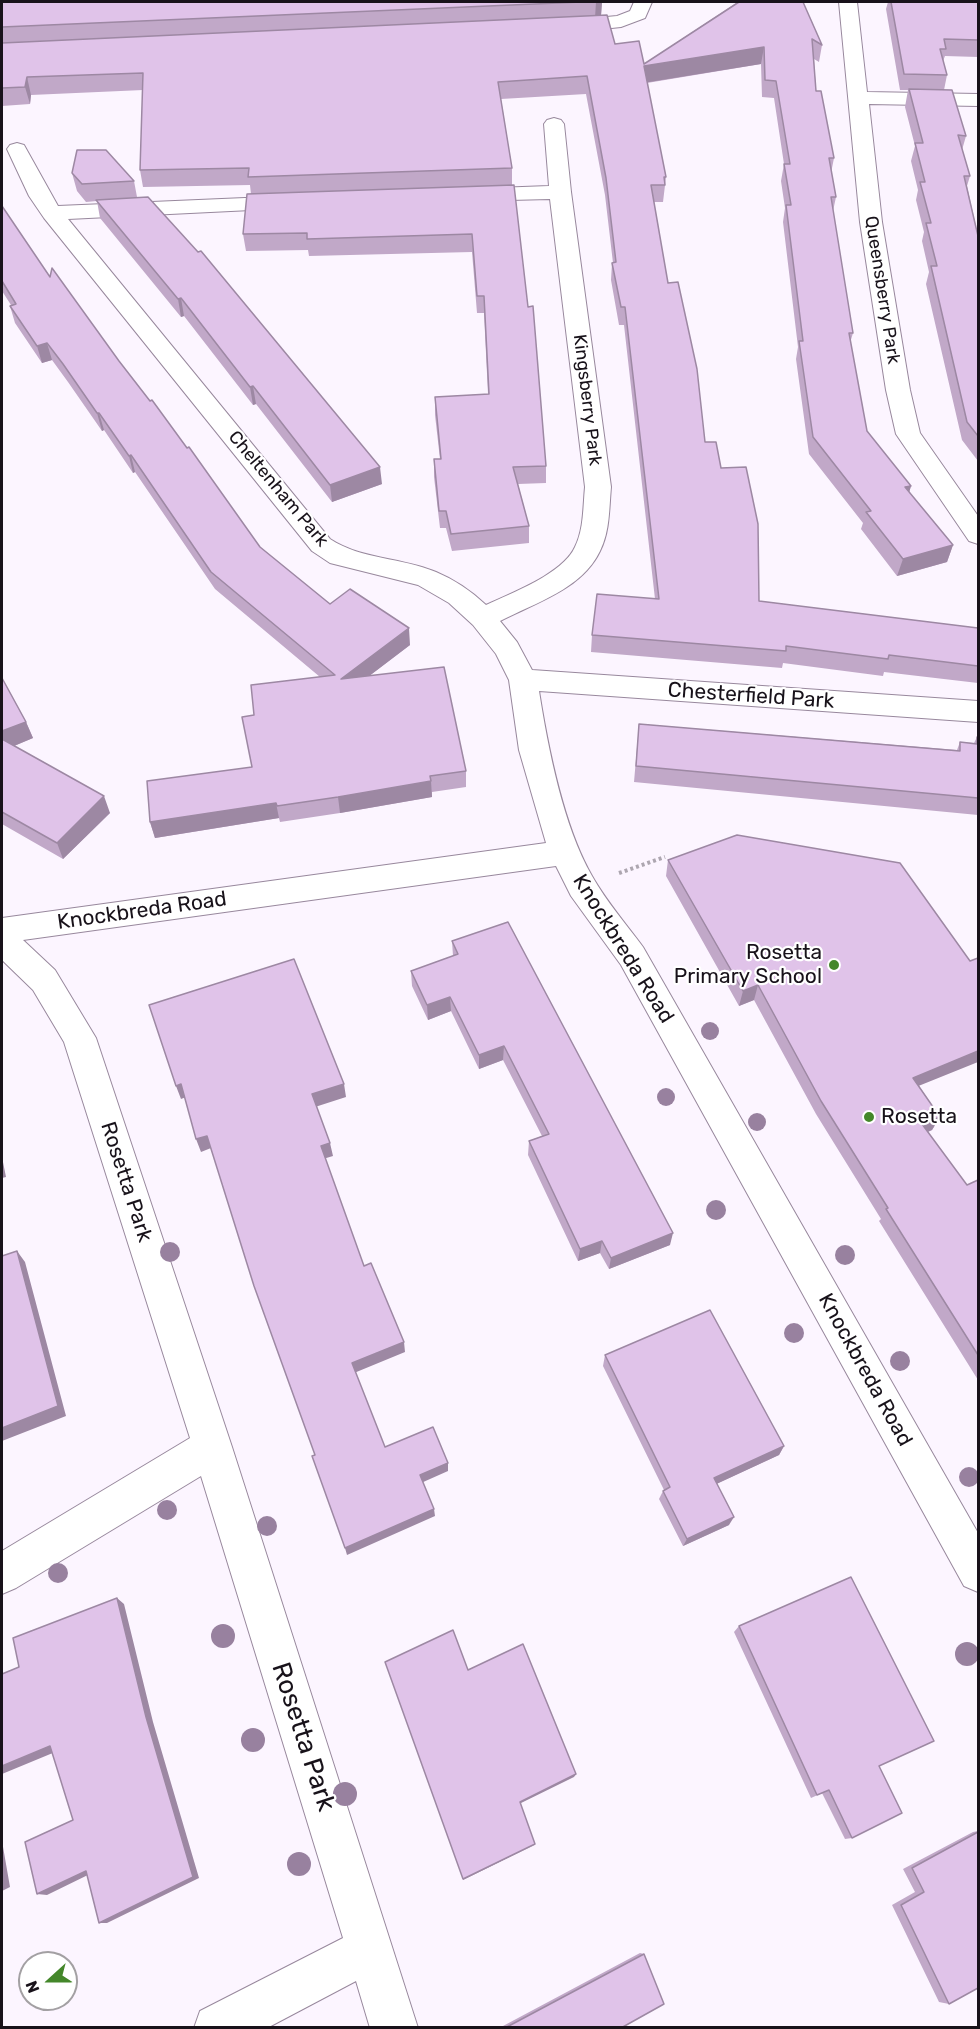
<!DOCTYPE html>
<style>
body{margin:0}
#map{position:relative;width:980px;height:2029px;overflow:hidden;background:#fcf5ff;font-family:Rubik,sans-serif}
canvas{display:block}
.frame{position:absolute;inset:0;border:3px solid #18121a;pointer-events:none}
.north{position:absolute;left:18px;top:1951px;width:60px;height:60px;box-sizing:border-box;background:#fff;border:2px solid #a3a0a3;border-radius:50%;rotate:249deg;font-size:16px;font-weight:700;line-height:24px;text-align:center;color:#18121a}
.north::after{content:'';display:block;margin:auto;width:21px;height:27px;background:#44872a;clip-path:polygon(50% 0,100% 100%,50% 72%,0 100%)}
</style>
<div id="map">
<canvas width="980" height="2029"></canvas>
<div class="frame"></div>
<div class="north">N</div>
</div>
<script>
const ctx = document.querySelector('canvas').getContext('2d');
ctx.lineJoin = 'round';
function trace(path, color, width, dash) { ctx.strokeStyle = color; ctx.lineWidth = width; ctx.lineCap = dash ? 'butt' : 'round'; ctx.setLineDash(dash || []); ctx.stroke(path); }
function paint(path, color) { ctx.fillStyle = color; ctx.fill(path, 'evenodd'); }
function write(font, color, halo, rows, align = 'center') {
  ctx.font = font + ' Rubik,sans-serif'; ctx.lineWidth = 4.5; ctx.setLineDash([]); ctx.textBaseline = 'middle'; ctx.strokeStyle = halo; ctx.fillStyle = color; for (const [text, x, y, turn = 0] of rows) {
    ctx.save(); ctx.translate(x, y); ctx.rotate((+turn || 0) * Math.PI / 180); ctx.textAlign = isNaN(turn) ? turn : align; if (halo) ctx.strokeText(text, 0, 0); ctx.fillText(text, 0, 0); ctx.restore();
  }
}
const minor = new Path2D(`
 M634 2H652L645 18 621 27 564 33 557 31 554 27 557 23 564 21 617 16 630 11Z
 M839 2H857L867 92 978 94V106L869 104 882 222 910 390 920 433 978 516V544L969 541 896 434 886 390 860 222Z
 M554 118 561 120 564 124 571 192 611 487C609 508 610 531 600 551 582 589 535 603 500 621L517 642 532 670 978 701V722L539 691C548 748 563 826 592 876 606 901 626 924 643 947L978 1533V1592L964 1586 621 965 571 896 556 866 23 940 55 970 96 1038 232 1447 418 2028H370L356 1981 267 2028H194L200 2011 343 1938 201 1476 16 1588 2 1594V1551L190 1438 64 1042 33 990 2 960V918L546 843 519 750 509 680 496 654 473 625 449 603 418 585 330 563 312 551 44 218 29 196 7 149 10 145 17 143 24 145 58 206 292 196 300 197 303 202 300 207 292 208 68 219 330 539C362 560 401 557 436 572 455 580 471 591 486 605 511 593 563 574 575 547 584 529 583 507 585 487L550 199 469 201 461 200 458 195 461 190 469 189 549 186 544 124 547 120Z`);
trace(minor, '#98889d', 2);
trace(new Path2D(`
 M619 873 665 857`), '#ada6b0', 4, [3, 3]);
paint(minor, '#fff');
ctx.fillStyle = '#98819f';
for (const [x, y, r] of [
 [710,1031,9],
 [666,1097,9],
 [757,1122,9],
 [716,1210,10],
 [170,1252,10],
 [845,1255,10],
 [794,1333,10],
 [900,1361,10],
 [969,1477,10],
 [167,1510,10],
 [267,1526,10],
 [58,1573,10],
 [223,1636,12],
 [967,1654,12],
 [253,1740,12],
 [345,1794,12],
 [299,1864,12]
]) { ctx.beginPath(); ctx.arc(x, y, r, 0, 2 * Math.PI); ctx.fill(); }
paint(new Path2D(`
 M2 2H602L601 15 615 44 644 64 736 3 734 2H803L822 45 819 62 814 59 816 91 834 158 831 173 836 197 833 211 853 333 850 343 867 431 911 486 909 492 953 545 947 562 897 576 861 529 863 523 809 454 796 359 798 347 783 222 785 208 781 181 784 164 774 98 762 97 761 64 647 83 666 177 663 202H654L668 283 705 442 721 468 759 601 978 628V683L884 672 883 676 783 663 782 668 591 652 592 635 655 599 624 325H619L611 280 612 263H613L605 195 586 94 501 99 512 168V185L546 466V483L518 484 529 526V543L452 551 446 528H440L434 477V459H440L435 415V397L488 394 484 313H477L472 252 309 256 308 250 246 251 243 234 251 194 250 185 143 187 140 170 143 90 31 95 30 104 2 106Z
 M888 2H978V57L945 56 943 61 947 75 944 90 966 136 962 150 970 176 967 186 978 236V461L962 440 926 284 929 272 922 241 924 232 916 200 918 190 911 161 915 146 905 107 908 90H900L886 9Z
 M72 173 134 181 137 197 382 484 332 502 256 404 253 405 184 316 181 317 100 218 97 201 86 202 77 191Z
 M2 206 50 277 119 361 187 448 260 547 330 604 410 645 369 676 466 771V787L432 792V797L340 813 280 822 279 818 155 838 150 822 252 767 254 715 320 677 215 589 135 472 133 473 104 430 102 431 68 382 52 360 42 363 15 323 10 306 11 305 2 291Z
 M2 678 26 722 33 738 14 746 110 813 63 859 2 824Z
 M639 724 957 750 960 742 974 743 977 737 978 738V815L634 782Z
 M668 860 919 1086 940 1117 932 1130 928 1132 967 1185 978 1180V1380L879 1221 881 1219 816 1114 754 1000 739 1006 666 876Z
 M452 941 670 1245 609 1269 600 1253 578 1261 528 1155 529 1141 542 1136 503 1060 479 1069 451 1011 428 1020 412 986 411 971 453 956Z
 M605 1355 784 1446 779 1455 716 1484 729 1525 683 1546 659 1499 663 1491 664 1490 603 1366Z
 M739 1626 879 1766 852 1838 845 1839 822 1793 811 1798 734 1632Z
 M978 1831V1988L949 2004 939 2002 892 1905 915 1892 903 1869 973 1832Z
 M640 1953 644 1954 621 2028H503V2026Z`), '#c1a8c8');
paint(new Path2D(`
 M596 2H602L601 16 595 18Z
 M764 47 761 64 643 83 644 66Z
 M27 77 31 95 30 104 25 87Z
 M181 298 184 316 181 317 178 299Z
 M47 343 52 360 42 363 37 346Z
 M253 386 256 404 253 405 250 387Z
 M97 413H99L104 430 102 431Z
 M131 455 135 472 133 473 129 456Z
 M380 467 382 484 332 502 330 485Z
 M911 486 906 503 905 487Z
 M953 545 947 562 897 576 903 559Z
 M409 628 410 645 343 696 341 679Z
 M26 722 33 738 2 751V731Z
 M431 781 432 797 340 813 338 797Z
 M104 796 110 813 63 859 57 843Z
 M276 803 279 818 155 838 150 822Z
 M758 985 754 1000 739 1006 743 991Z
 M450 997 451 1011 428 1020 427 1005Z
 M504 1046 503 1060 479 1069V1055Z
 M978 1051V1062L906 1091 913 1078Z
 M181 1084 186 1097 181 1099 176 1086Z
 M344 1084 346 1097 315 1107 312 1094Z
 M940 1117 932 1130 915 1137 922 1124Z
 M207 1136 211 1148 201 1152 196 1139Z
 M330 1143 333 1156 323 1159 321 1146Z
 M2 1157 6 1177 2 1178Z
 M673 1233 670 1245 609 1269 611 1258Z
 M602 1241 600 1253 578 1261 580 1249Z
 M17 1251 25 1262 66 1416 2 1441V1428Z
 M404 1342 405 1352 354 1373 352 1363Z
 M784 1446 779 1455 710 1487 714 1478Z
 M448 1463V1471L421 1483 420 1475Z
 M434 1509 435 1516 347 1555 345 1548Z
 M734 1517 729 1525 683 1546 687 1539Z
 M117 1598 124 1604 153 1722 199 1878 107 1923H99L146 1717Z
 M50 1746 60 1750 2 1774V1766Z
 M576 1774 574 1777 519 1804 520 1802Z
 M2 1841 10 1887 2 1891Z
 M535 1844 534 1845 463 1880V1879Z
 M86 1871 94 1872 47 1895 37 1894Z`), '#9d88a3');
const building = new Path2D(`
 M2 2H581L2 27Z
 M739 2H803L822 45 812 39 816 91H821L834 158H829L836 197H831L853 333H849L867 431 911 486 905 487 953 545 903 559 866 512 871 511 813 437 799 341H803L786 205H791L784 164H790L776 81 765 80 764 47 644 66 666 177H664L665 185H651L668 283 678 282 697 369 705 442H716L721 468 746 467 758 524 759 601 978 628V666L889 655 888 659 786 646V651L592 635 597 594 659 599 625 307H621L612 263 616 262 606 178 587 76 498 82 512 168 248 177 249 168 140 170 143 73 27 77 25 87 2 88V43L607 15 615 44 639 41 644 64Z
 M891 2H978V40L944 39 946 49H940L947 75 904 74Z
 M909 89 952 90 966 136 958 135 970 176H964L978 236V436L967 422 931 266H937L926 223H931L920 182H925L915 143H923Z
 M77 150H106L134 181 82 184 72 173Z
 M514 185 528 307 533 306 546 466 513 467 529 526 451 534 446 511H439L434 459H441L435 397 489 394 484 296H477L472 234 307 239V233L243 234 247 194Z
 M148 197 198 252 201 251 380 467 330 485 253 386 250 387 181 298 178 299 96 200Z
 M2 206 50 277 52 268 119 361 150 401 152 400 187 448 189 447 260 547 330 604 350 589 409 628 341 679 444 667 466 771 430 776 431 781 338 797 277 806 276 803 150 822 147 781 252 767 242 717 254 715 251 685 335 675 211 572 131 455 129 456 99 413H97L63 364 47 343 37 346 10 306 16 304 2 281Z
 M2 678 26 722 2 731Z
 M639 724 960 751V742L977 744V737L978 738V798L636 766Z
 M2 739 104 796 57 843 2 812Z
 M737 835 900 863 970 961 978 958V1051L913 1078 940 1117 922 1124 967 1185 978 1180V1355L886 1209 888 1208 821 1101 758 985 743 991 668 860Z
 M508 922 673 1233 611 1258 602 1241 580 1249 529 1141 549 1134 504 1046 479 1055 450 997 427 1005 411 971 458 954 452 941Z
 M294 959 344 1084 312 1094 330 1143 321 1146 364 1266 371 1263 404 1342 352 1363 385 1447 433 1427 448 1463 420 1475 434 1509 345 1548 312 1456 315 1455 254 1286 207 1136 196 1139 181 1084 176 1086 149 1005Z
 M17 1251 58 1406 2 1428V1256Z
 M710 1310 784 1446 714 1478 734 1517 687 1539 663 1491 670 1487 605 1355Z
 M851 1577 934 1741 879 1766 902 1813 852 1838 829 1790 817 1795 739 1626Z
 M117 1598 146 1717 193 1877 99 1923 86 1871 37 1894 25 1842 73 1820 50 1746 2 1766V1674L19 1667 13 1638Z
 M453 1630 468 1670 523 1644 576 1774 520 1802 535 1844 463 1879 385 1662Z
 M978 1832V1988L949 2004 901 1905 924 1892 912 1868Z
 M644 1954 664 2004 621 2028H505Z`);
paint(building, '#e0c3e9');
trace(building, '#9d88a3', 1.5);
for (const [x, y, r, color] of [
 [834,965,6,"#44872a"],
 [869,1117,6,"#44872a"]
]) { const dot = new Path2D(); dot.arc(x, y, r, 0, 2 * Math.PI); ctx.fillStyle = color; ctx.fill(dot); trace(dot, '#fff', 2); }
write('18px', '#18121a', '#fff', [
 ["Queensberry Park",882,290,81],
 ["Kingsberry Park",587,400,83],
 ["Cheltenham Park",278,489,50]
]);
write('21px', '#18121a', '#fff', [
 ["Chesterfield Park",751,696,4],
 ["Knockbreda Road",142,911,-8],
 ["Knockbreda Road",623,949,58],
 ["Rosetta Park",126,1182,72],
 ["Knockbreda Road",865,1370,61]
]);
write('21px', '#18121a', '#fff', [
 ["Rosetta",822,953],
 ["Primary School",822,977],
 ["Rosetta",881,1117,"left"]
], 'right');
write('26px', '#18121a', '#fff', [
 ["Rosetta Park",303,1737,72]
]);
</script>
